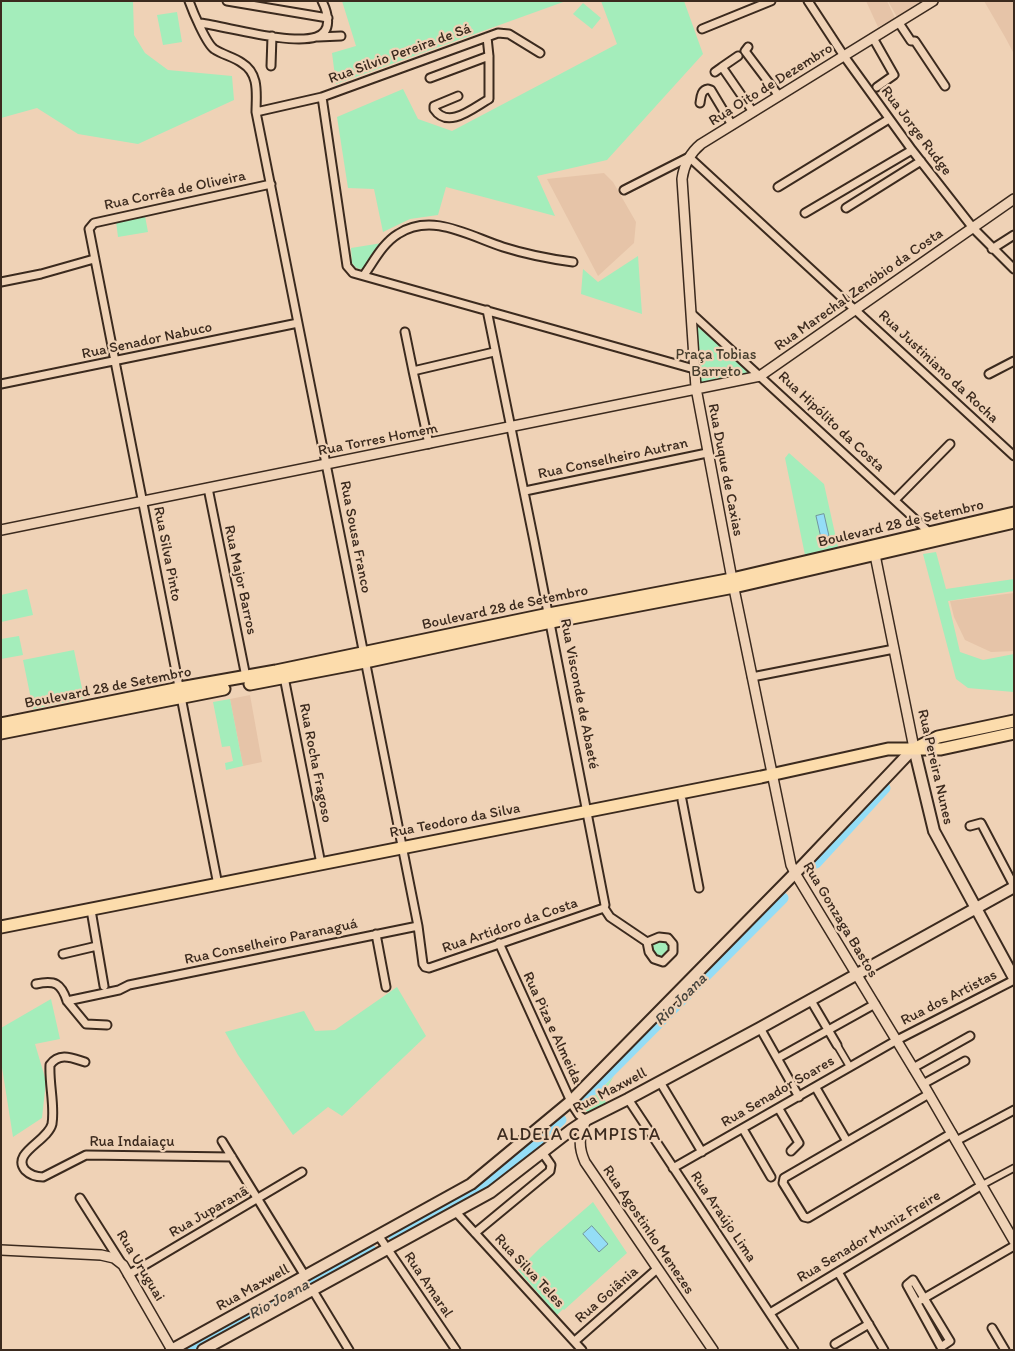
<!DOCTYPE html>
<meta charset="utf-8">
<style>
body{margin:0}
#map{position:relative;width:1015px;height:1351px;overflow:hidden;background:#efd2b6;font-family:Itim,sans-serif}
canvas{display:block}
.frame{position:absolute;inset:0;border:2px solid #3b2a1e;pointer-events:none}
</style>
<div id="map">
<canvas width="1015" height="1351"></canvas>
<div class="frame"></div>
</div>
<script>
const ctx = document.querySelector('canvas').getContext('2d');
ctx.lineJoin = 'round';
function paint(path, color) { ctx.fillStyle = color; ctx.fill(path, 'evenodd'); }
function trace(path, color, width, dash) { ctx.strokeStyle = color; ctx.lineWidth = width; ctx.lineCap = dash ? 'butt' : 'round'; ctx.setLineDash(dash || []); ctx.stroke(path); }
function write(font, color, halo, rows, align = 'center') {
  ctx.font = font + ' Itim,sans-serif'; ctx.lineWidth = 4.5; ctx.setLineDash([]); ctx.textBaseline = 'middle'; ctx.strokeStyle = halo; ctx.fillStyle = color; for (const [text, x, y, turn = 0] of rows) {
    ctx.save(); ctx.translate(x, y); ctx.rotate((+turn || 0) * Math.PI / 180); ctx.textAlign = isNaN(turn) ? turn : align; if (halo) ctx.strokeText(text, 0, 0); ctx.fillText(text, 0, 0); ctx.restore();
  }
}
paint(new Path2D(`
 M866 1H887L895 18 878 27Z
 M888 1H921L897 17Z
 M984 1H1014L1013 52 1005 37Z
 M604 173 613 182 636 222 634 243 598 276 547 179Z
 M1014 593V651L991 652 965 640 954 617 950 601Z
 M250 695 262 762 243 766 230 699Z`), '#e6c4a8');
paint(new Path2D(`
 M1 1H133L134 35 145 53 168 70 232 76 234 100 138 144 78 134 37 108 1 118Z
 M342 1H566L336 84 332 53 356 46Z
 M601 1H684L703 54 607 160 537 176 555 216 446 187 438 215 410 219 383 232 374 189 348 188 337 117 403 89 418 119 452 131 617 44Z
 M583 3 601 18 592 29 573 14Z
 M177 12 182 42 163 45 157 15Z
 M145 216 148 232 118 237 116 221Z
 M382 243 365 268 359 269 355 267 352 263 351 248Z
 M638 256 642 314 581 294 583 269 598 282Z
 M696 319 748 373 701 383Z
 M789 453 824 484 838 547 805 555 785 458Z
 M936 552 946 589 1014 579V591L948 601 960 652 983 660 1014 654V692L968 688 956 679 923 554Z
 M27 589 33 615 1 622V595Z
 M19 636 23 655 1 659V639Z
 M74 650 84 698 33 709 23 660Z
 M230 699 243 766 226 770 225 763 233 761 230 746 222 747 213 702Z
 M654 940H668L672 949 664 959 653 956 650 943Z
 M397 987 426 1036 342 1116 328 1107 293 1135 238 1055 225 1032 304 1011 315 1031 335 1030Z
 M51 999 60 1039 35 1044 46 1081 42 1118 13 1137 1 1061V1028Z
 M614 1076 602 1096 607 1104 589 1114 583 1107Z
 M593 1202 627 1253 564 1310 563 1309 557 1315 518 1270 540 1248Z`), '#a4edbb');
const water = new Path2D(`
 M824 514 829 536 821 538 816 516Z
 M592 1226 608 1244 599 1252 583 1234Z`);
paint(water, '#94ddf6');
trace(water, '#7095a0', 1);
trace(new Path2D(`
 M816 863 885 788
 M580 1102 783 898
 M394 1237 477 1192 508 1167 561 1120
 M188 1350 371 1250`), '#94ddf6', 11);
const pedestrian = new Path2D(`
 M837 1045 850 1067
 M982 1185 1014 1168`);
const minor = new Path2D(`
 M189 1C193 12 206 43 214 49 223 55 234 57 242 63 260 74 256 95 256 112L418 926 423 964 425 967 429 968 604 908
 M227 1 328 18
 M808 1 844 56 912 150 973 228 1014 269
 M200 23C229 27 290 45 316 37 333 32 328 13 322 1
 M899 23 911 41H915L945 86
 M702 29 771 1
 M318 37 341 36
 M873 38 894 75 877 87
 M748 47 745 51 779 96
 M738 56 722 67 753 112
 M271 66 272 36
 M715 72 722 67
 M430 78 489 56
 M458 96 434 106V109C448 130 473 108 489 99V56L487 37
 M322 97 498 33 509 34 540 53
 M700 103C701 97 701 90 708 89L711 90 732 125
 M256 112 322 97 347 266 353 273 694 369
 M778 187 889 119
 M624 190 689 157 1014 456
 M846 208 921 161
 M805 213 912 150
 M992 249 1014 235
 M364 275C374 261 383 243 398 234 432 212 469 236 503 247 525 254 550 259 573 262
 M1 282 41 274 94 259
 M487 310 534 541 605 905 604 908
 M691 313 929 532
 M405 332 413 371
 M989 374 1014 361
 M1 384 298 323
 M429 444 413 371 494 352
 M208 488 246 677
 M525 491 707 453
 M895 500 950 444
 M281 676 285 682 321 864
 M752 677 894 649
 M682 800 699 888
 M970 826 981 823 1014 886
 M218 885 89 229 94 223 271 184
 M604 908 610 917 647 942
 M91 910 104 986
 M376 934 386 987
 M659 937 668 938 673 944V952L663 962 654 959 649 952 647 942Z
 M499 943 573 1106 579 1115 586 1120
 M63 954 97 946
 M36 984C55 980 61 983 67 1001L119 990 129 985 418 926
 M810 999 837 1045
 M67 1001 86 1024 107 1025
 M760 1028 799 1097
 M778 1058 875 1004
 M85 1062C72 1058 59 1052 50 1065 49 1085 55 1105 52 1124 48 1141 11 1153 25 1170 30 1175 36 1177 43 1177L86 1155 232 1157
 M913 1068 970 1036
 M660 1082 702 1152
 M923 1084 965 1061
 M816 1088 845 1138
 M929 1094 784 1178 783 1183 804 1217 808 1218 952 1133
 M628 1099 794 1350
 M779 1109 799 1143 791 1151
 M743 1129 771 1177
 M222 1141 305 1276
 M956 1141 1014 1110
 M673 1168 897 1040 1014 980
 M80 1198 120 1261
 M455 1211 582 1350
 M475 1233 550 1171 551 1165 542 1152
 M378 1235 456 1350
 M838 1272 884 1350
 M128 1275 302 1172
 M913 1280 950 1341 941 1347 907 1285Z
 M312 1289 349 1350
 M921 1300 1014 1246
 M770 1313 982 1185
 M992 1328 1005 1350
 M575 1341 657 1269
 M835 1344 869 1324`);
const tertiary = new Path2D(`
 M933 1 701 144C690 153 684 165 682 179L696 388 732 579 791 865 795 873 926 1089 1014 1241
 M1 530 760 376 1014 199
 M874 550 914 748
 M586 1120C579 1135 578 1147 585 1162L713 1350
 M1 1250 101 1255 114 1258 123 1265 172 1350`);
const secondary = new Path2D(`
 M914 748 934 831 1014 978
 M171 1350 471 1184 571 1101 803 865 914 748
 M203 1350 491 1192 571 1130 586 1120 628 1099 760 1028 1014 887`);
const primary = new Path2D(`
 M250 684 365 662 551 622 734 587 1014 522
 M1 724 180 688 276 671 549 614 732 579 1014 513
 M1 733 224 689
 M918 747 938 737 1014 721
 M1 927 761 777 888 749H941L1014 733`);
trace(pedestrian, '#3b2a1e', 9);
trace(minor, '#3b2a1e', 11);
trace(tertiary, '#3b2a1e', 12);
trace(secondary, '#3b2a1e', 14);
trace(primary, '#3b2a1e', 15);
trace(pedestrian, '#efd2b6', 5.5);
trace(minor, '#efd2b6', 7);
trace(tertiary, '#efd2b6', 9);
trace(secondary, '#efd2b6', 10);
trace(primary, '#fcdcac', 11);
write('15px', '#3b2a1e', '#efd2b6', [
 ["Rua Silvio Pereira de Sá",400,54,-20],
 ["Rua Oito de Dezembro",771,85,-32],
 ["Rua Jorge Rudge",916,131,53],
 ["Rua Corrêa de Oliveira",175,191,-12],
 ["Rua Marechal Zenóbio da Costa",859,290,-35],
 ["Rua Senador Nabuco",147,341,-12],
 ["Rua Justiniano da Rocha",938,367,43],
 ["Rua Hipólito da Costa",831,422,43],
 ["Rua Torres Homem",378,440,-11],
 ["Rua Conselheiro Autran",613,459,-12],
 ["Rua Duque de Caxias",725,470,79],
 ["Boulevard 28 de Setembro",901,524,-13],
 ["Rua Sousa Franco",355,537,79],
 ["Rua Silva Pinto",167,554,79],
 ["Rua Major Barros",240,580,78],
 ["Boulevard 28 de Setembro",505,608,-12],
 ["Boulevard 28 de Setembro",108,688,-11],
 ["Rua Visconde de Abaeté",579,694,79],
 ["Rua Rocha Fragoso",315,763,79],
 ["Rua Pereira Nunes",935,767,77],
 ["Rua Teodoro da Silva",455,821,-11],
 ["Rua Gonzaga Bastos",840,920,59],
 ["Rua Artidoro da Costa",510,926,-19],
 ["Rua Conselheiro Paranaguá",271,942,-12],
 ["Rua dos Artistas",949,998,-27],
 ["Rua Piza e Almeida",552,1028,65],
 ["Rua Maxwell",610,1091,-28],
 ["Rua Senador Soares",778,1092,-30],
 ["Rua Indaiaçu",132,1142],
 ["Rua Juparanã",209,1212,-30],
 ["Rua Araújo Lima",723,1217,56],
 ["Rua Agostinho Menezes",648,1230,56],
 ["Rua Senador Muniz Freire",869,1237,-31],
 ["Rua Uruguai",140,1266,59],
 ["Rua Silva Teles",529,1271,47],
 ["Rua Amaral",428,1285,56],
 ["Rua Maxwell",253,1288,-29],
 ["Rua Goiânia",607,1295,-41]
]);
write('15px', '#463e2e', '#efd2b6', [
 ["Praça Tobias",716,355],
 ["Barreto",716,372]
]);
write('italic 16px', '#48453e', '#efd2b6', [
 ["Rio Joana",681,1000,-45],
 ["Rio Joana",279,1300,-29]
]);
ctx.letterSpacing = '1px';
write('18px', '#3b2a1e', '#efd2b6', [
 ["ALDEIA CAMPISTA",579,1135]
]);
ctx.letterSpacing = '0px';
</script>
